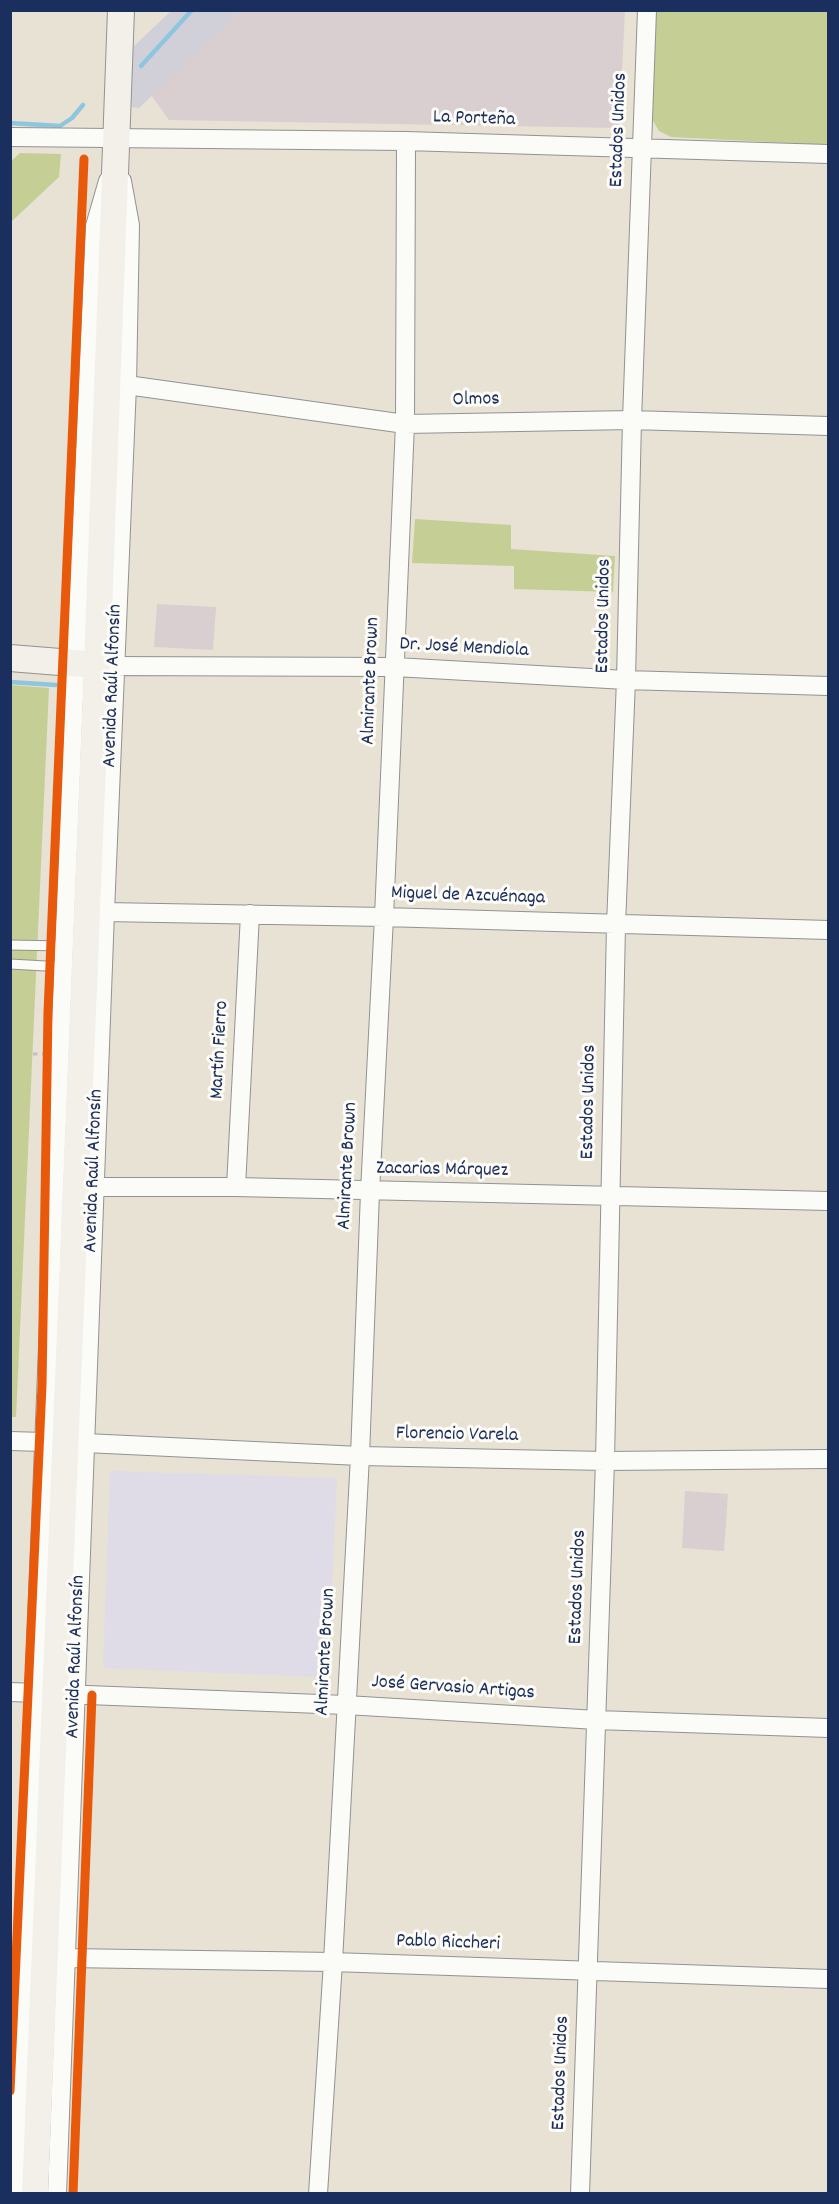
<!DOCTYPE html>
<meta charset="utf-8">
<style>
body{margin:0}
#map{position:relative;width:839px;height:2204px;overflow:hidden;background:#e7e2d3;font-family:Dekko,sans-serif}
canvas{display:block}
.frame{position:absolute;inset:0;border:12px solid #1b2f5e;pointer-events:none}
</style>
<div id="map">
<canvas width="839" height="2204"></canvas>
<div class="frame"></div>
</div>
<script>
const ctx = document.querySelector('canvas').getContext('2d');
ctx.lineJoin = 'round';
function paint(path, color) { ctx.fillStyle = color; ctx.fill(path, 'evenodd'); }
function trace(path, color, width, dash) { ctx.strokeStyle = color; ctx.lineWidth = width; ctx.lineCap = dash ? 'butt' : 'round'; ctx.setLineDash(dash || []); ctx.stroke(path); }
function write(font, color, halo, rows, align = 'center') {
  ctx.font = font + ' Dekko,sans-serif'; ctx.lineWidth = 6; ctx.setLineDash([]); ctx.textBaseline = 'middle'; ctx.strokeStyle = halo; ctx.fillStyle = color; for (const [text, x, y, turn = 0] of rows) {
    ctx.save(); ctx.translate(x, y); ctx.rotate((+turn || 0) * Math.PI / 180); ctx.textAlign = isNaN(turn) ? turn : align; if (halo) ctx.strokeText(text, 0, 0); ctx.fillText(text, 0, 0); ctx.restore();
  }
}
paint(new Path2D(`
 M110 1471 337 1478 328 1668 318 1677 103 1668Z`), '#dfdce7');
paint(new Path2D(`
 M171 11H241L139 108 132 107 129 68 134 46Z`), '#d1d0d8');
paint(new Path2D(`
 M656 11H828V145L671 137 659 131 652 119Z
 M20 153 61 154 59 177 11 222V161Z
 M415 519 511 525V549L615 556 613 592 514 589V566L412 563Z
 M11 685 49 688 16 1417H11Z`), '#c5cf95');
trace(new Path2D(`
 M141 66 192 10
 M10 123 60 126 72 118 83 105
 M10 682 56 685`), '#8fc6df', 4.5);
paint(new Path2D(`
 M241 10H625L619 128 169 120 151 95Z
 M157 604 216 607 213 650 154 647Z
 M685 1491 728 1494 724 1551 682 1548Z`), '#d9cfd1');
const lane = new Path2D(`
 M10 945 64 946
 M10 964 63 967`);
const street = new Path2D(`
 M10 137 406 141 828 154
 M127 385 405 424 632 420 828 426
 M105 666 395 667 626 680 828 686
 M105 912 384 917 828 930
 M83 1187H236L828 1201
 M236 1187 250 914
 M10 1441 44 1442
 M85 1443 360 1456 605 1461 828 1459
 M10 1692 346 1705 597 1720 828 1728
 M67 1958 333 1962 828 1979
 M14 2194 74 699 95 226 108 181
 M57 2194 105 912 127 385 130 225 122 181
 M318 2194 333 1962 360 1456 370 1192 384 917 405 424 406 141
 M580 2194 605 1461 616 925 626 680 632 420 647 10`);
const secondary = new Path2D(`
 M10 658 97 665
 M35 2194 97 665 121 10`);
trace(lane, '#929292', 11);
trace(street, '#929292', 20);
trace(secondary, '#929292', 28);
trace(new Path2D(`
 M33 1054H43`), '#bfc0c2', 3, [4.5, 4.5]);
trace(lane, '#fbfbf8', 9);
trace(street, '#fbfbf8', 18);
trace(secondary, '#f3f0ea', 26);
trace(new Path2D(`
 M10 2091 42 1385 48 1012 84 159
 M73 2194 92 1695`), '#e8590c', 9);
write('20px', '#1b2f5e', '#fdfcf7', [
 ["La Porteña",474,120,2],
 ["Estados Unidos",620,130,-88],
 ["Olmos",476,401,-1],
 ["Estados Unidos",605,616,-89],
 ["Dr. José Mendiola",464,649,3],
 ["Almirante Brown",372,681,-88],
 ["Avenida Raúl Alfonsín",114,686,-88],
 ["Miguel de Azcuénaga",468,897,2],
 ["Martín Fierro",221,1050,-87],
 ["Estados Unidos",590,1102,-89],
 ["Almirante Brown",349,1166,-87],
 ["Avenida Raúl Alfonsín",95,1171,-88],
 ["Zacarias Márquez",442,1171,1],
 ["Florencio Varela",457,1436,1],
 ["Estados Unidos",579,1587,-88],
 ["Almirante Brown",327,1652,-87],
 ["Avenida Raúl Alfonsín",77,1657,-88],
 ["José Gervasio Artigas",453,1689,4],
 ["Pablo Riccheri",448,1944,2],
 ["Estados Unidos",562,2073,-88]
]);
</script>
